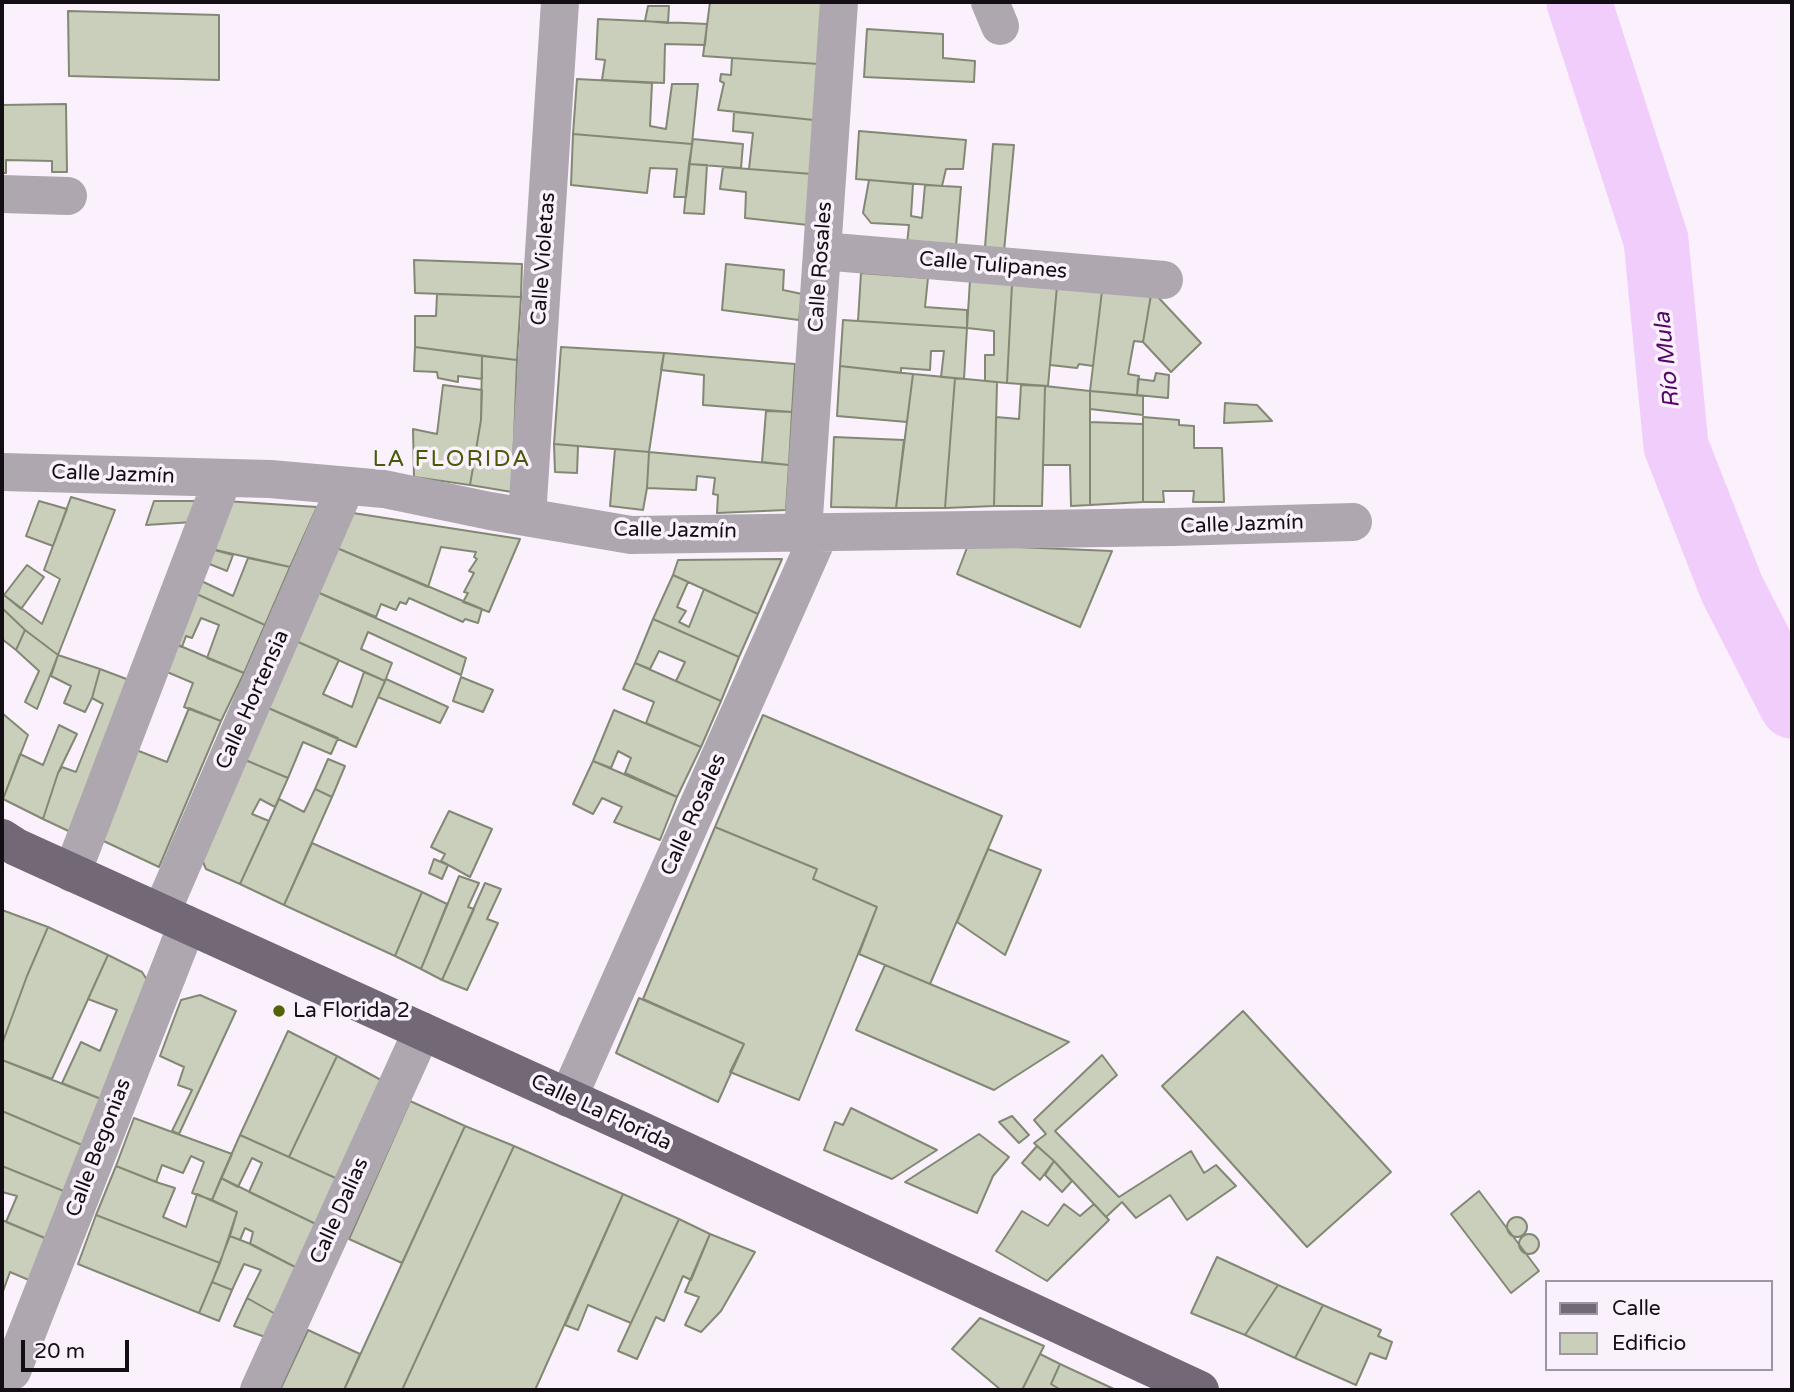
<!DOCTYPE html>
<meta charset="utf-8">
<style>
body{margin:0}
#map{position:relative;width:1794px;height:1392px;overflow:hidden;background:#faf1fd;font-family:"Varela Round",sans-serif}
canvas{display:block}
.frame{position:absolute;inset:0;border:4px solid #130e14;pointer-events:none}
.legend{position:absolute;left:1545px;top:1280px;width:228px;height:91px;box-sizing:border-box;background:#faf1fd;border:2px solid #9e96a0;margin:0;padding:9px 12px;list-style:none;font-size:21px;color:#130e14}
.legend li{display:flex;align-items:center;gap:14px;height:35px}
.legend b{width:35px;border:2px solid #9e96a0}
.scale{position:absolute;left:21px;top:1340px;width:108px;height:32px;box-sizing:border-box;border:4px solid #130e14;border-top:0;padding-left:9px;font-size:21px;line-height:24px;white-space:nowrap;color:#130e14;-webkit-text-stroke:5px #faf1fd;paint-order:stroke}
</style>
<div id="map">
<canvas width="1794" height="1392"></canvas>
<div class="frame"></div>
<ul class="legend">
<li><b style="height:9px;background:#726876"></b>Calle</li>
<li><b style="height:19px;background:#c9cfba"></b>Edificio</li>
</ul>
<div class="scale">20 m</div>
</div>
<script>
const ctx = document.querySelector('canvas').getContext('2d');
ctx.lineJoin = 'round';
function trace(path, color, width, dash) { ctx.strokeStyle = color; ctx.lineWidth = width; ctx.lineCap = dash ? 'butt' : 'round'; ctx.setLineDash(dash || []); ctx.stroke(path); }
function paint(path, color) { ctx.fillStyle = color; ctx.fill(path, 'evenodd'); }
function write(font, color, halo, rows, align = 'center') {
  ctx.font = font + ' "Varela Round",sans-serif'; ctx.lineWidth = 7; ctx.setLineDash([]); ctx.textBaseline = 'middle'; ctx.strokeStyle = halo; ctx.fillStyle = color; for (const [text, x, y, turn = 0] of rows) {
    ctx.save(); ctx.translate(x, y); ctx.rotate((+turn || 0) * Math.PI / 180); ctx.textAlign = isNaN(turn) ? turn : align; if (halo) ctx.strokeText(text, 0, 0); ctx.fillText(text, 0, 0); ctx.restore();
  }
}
trace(new Path2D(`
 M1579 2 1656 240 1676 446 1732 589 1792 706`), '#f1cdfc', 65);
const building = new Path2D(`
 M710 2H824L819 64 703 56Z
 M648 6H669L668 23 645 21Z
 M68 11 219 15V80L69 76Z
 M598 19 707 24 705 45 665 44 664 83 602 80 605 60 596 59Z
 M867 29 943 34V58L975 61 974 82 864 77Z
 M732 58 819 64 814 120 718 110 724 83 720 81 721 74 731 75Z
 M577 79 652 83 650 126 666 129 672 84H698L692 144 573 134Z
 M66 104 67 172H52V161L6 160V173H2V105Z
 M734 112 814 120 812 174 749 169 753 133 733 131Z
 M859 131 966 140 963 169H946L942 186 856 179Z
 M573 134 692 144 686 197H674L677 169 650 168 647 193 571 185Z
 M693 139 743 144 741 168 689 164Z
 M993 144 1014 145 1004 251 985 247Z
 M689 164 707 165 704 214 684 213Z
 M723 167 812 174 808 225 745 218 746 192 720 189Z
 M869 180 913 184 911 216 922 218 925 185 961 187 956 246 907 244 909 225 871 223 863 213Z
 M414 260 522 264 521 297 415 293Z
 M726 264 784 270 783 290 802 294 799 320 722 310Z
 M861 273 928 278 925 307 967 310V328L858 321Z
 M970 280 1012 284 1007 383 985 381V355H994V331L967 328Z
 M1012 284 1057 286 1048 386 1007 383Z
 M1057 286 1102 291 1093 366 1079 364 1077 368 1050 365Z
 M1102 291 1151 295 1143 342 1134 341 1128 374 1139 376 1137 395 1090 391Z
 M437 294 521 297 517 360 415 347V316H436Z
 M1151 295 1157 296 1201 343 1171 372 1143 342Z
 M843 320 967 328 964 379 941 377 944 351H931L930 370 901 368V373L840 366Z
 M415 347 482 356V379L458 376V382L438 378 437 372 414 371Z
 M561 347 664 353 649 452 554 444Z
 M664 353 795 364 792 412 703 405 704 375 661 370Z
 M482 356 517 360 512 492 470 485 481 420Z
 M840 366 913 374 907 422 837 416Z
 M1156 373 1169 375 1168 398 1137 395 1138 379 1154 381Z
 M913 374 955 378 945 508H896Z
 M955 378 997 382 994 506 945 508Z
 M443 385 482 390 481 420 470 485 414 477 413 429 437 434Z
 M1021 385 1045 386 1042 506H994L996 417 1019 419Z
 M1045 386 1090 391V505L1071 506 1070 465H1043Z
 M1090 391 1143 396V415L1090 409Z
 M1225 403 1257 405 1272 421 1224 423Z
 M766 411 792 412 789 465 762 462Z
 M1143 417 1179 420V425L1194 426V448H1222L1224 502H1193L1194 491H1163L1164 502H1143Z
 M1090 422 1143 424V502L1090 505Z
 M834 437 904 440 896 508 831 507Z
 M554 444 578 446 577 473 555 472Z
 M615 449 649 452 647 488 643 510 610 506Z
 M649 452 789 465 786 510 717 513 718 495 713 494 715 478 697 476 696 490 647 488Z
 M71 497 115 510 58 655 25 630 2 608V598L4 595 42 624 60 579 44 570Z
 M39 501 67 509 53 546 26 536Z
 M154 501H202L193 522 146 525Z
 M225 501 317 507 290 567 207 548Z
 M353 513 520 539 489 612 463 602 468 593 464 592 474 573 469 571 477 559 474 557 476 552 441 547 428 587 337 548Z
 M968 545 1112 551 1080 627 957 574Z
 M207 548 233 555 227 571 202 561Z
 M337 548 482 609 478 623 465 619 463 622 409 598 406 604 400 602 396 610 381 604 376 617 317 592Z
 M248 558 290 567 265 625 190 591 195 578 233 596Z
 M782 559 758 614 673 575 678 560Z
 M27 565 44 577 21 609 4 595Z
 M673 575 688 582 677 607 686 611 679 622 689 627 704 589 758 614 739 657 653 619Z
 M190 591 265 625 244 673 207 658 219 625 201 618 192 638 186 636 182 647 171 642Z
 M317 592 466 658 461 675 368 632 361 649 392 663 385 681 296 641Z
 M2 608 25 630 16 650 2 639Z
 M653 619 739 657 721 701 676 681 685 662 659 651 650 669 635 663Z
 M25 630 58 655 37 709 25 702 39 671 16 650Z
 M296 641 339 660 323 694 352 707 364 672 385 681 356 747 266 707Z
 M171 642 244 673 221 721 184 707 193 683 160 669Z
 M58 655 100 669 92 698 85 712 64 703 71 686 51 676Z
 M635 663 721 701 701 747 646 723 654 702 623 689Z
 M100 669 137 683 77 835 43 819 58 773 62 767 76 772 103 704 92 698Z
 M461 677 493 690 483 712 453 701Z
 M386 679 448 707 440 723 378 697Z
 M266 707 338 738 331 754 303 742 288 778 243 759Z
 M189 708 221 721 159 867 95 837 131 748 167 762Z
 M614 710 701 747 677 797 625 773 631 758 618 751 611 768 593 761Z
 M2 713 28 735 3 799 2 798Z
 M763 715 1002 816 930 984 859 954 877 907 813 879 817 869 715 827Z
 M59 725 77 734 58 773 43 819 3 799 20 754 43 765Z
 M243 759 288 778 275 807 260 799 252 814 269 821 240 884 206 869 199 853Z
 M328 759 345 766 332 797 315 789Z
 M593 761 677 797 660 840 614 822 622 807 602 798 593 814 573 804Z
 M315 789 332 797 284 905 240 884 279 799 304 812Z
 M449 811 492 829 470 877 441 861 445 854 431 847Z
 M715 827 817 869 813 879 877 907 799 1100 730 1072 744 1044 643 999Z
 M312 843 422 892 395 956 284 905Z
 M988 849 1041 870 1005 955 957 922Z
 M434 859 448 865 442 879 429 873Z
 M459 876 479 883 468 907 474 909 442 980 421 969Z
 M485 883 501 889 487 919 498 923 467 990 442 980Z
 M422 892 447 904 421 969 395 956Z
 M2 910 48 927 27 976 2 1044Z
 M48 927 108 955 52 1079 2 1060V1044L27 976Z
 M108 955 142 972 151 986 106 1101 62 1083 81 1042 100 1051 117 1010 88 999Z
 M885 965 930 984 1069 1042 994 1090 856 1030Z
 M200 995 236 1011 179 1134 172 1131 192 1090 178 1085 184 1067 160 1056 181 1000Z
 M639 998 744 1044 718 1102 616 1053Z
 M1243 1011 1391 1172 1307 1247 1162 1086Z
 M288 1031 337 1056 289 1157 240 1135Z
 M1102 1055 1117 1075 1055 1131 1119 1197 1191 1151 1204 1173 1216 1165 1236 1186 1187 1220 1170 1195 1136 1218 1122 1202 1106 1217 1054 1161 1034 1143 1046 1134 1034 1120Z
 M337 1056 381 1080 340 1180 289 1157Z
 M2 1060 106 1101 89 1148 2 1111Z
 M410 1101 465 1126 402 1263 349 1239Z
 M851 1108 937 1150 892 1179 824 1150 835 1122 843 1125Z
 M2 1111 89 1148 71 1194 2 1166Z
 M1012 1116 1029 1135 1019 1143 999 1122Z
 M134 1118 232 1154 212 1200 192 1193 204 1162 191 1156 183 1173 162 1165 156 1182 116 1166Z
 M465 1126 514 1146 402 1390H344Z
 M979 1134 1009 1157 993 1176 977 1213 905 1182Z
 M240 1135 340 1180 320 1226 249 1192 262 1163 252 1158 238 1187 221 1178Z
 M514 1146 623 1194 535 1390H402Z
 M1037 1146 1054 1161 1040 1180 1022 1163Z
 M1054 1161 1072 1181 1062 1192 1045 1175Z
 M2 1166 71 1194 52 1241 6 1222 17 1196 2 1192Z
 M116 1166 159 1183 175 1188 163 1217 186 1227 197 1194 237 1212 220 1263 96 1215Z
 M221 1178 320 1226 299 1269 250 1244 253 1232 245 1228 240 1240 230 1236 237 1212 212 1200Z
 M1479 1191 1539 1271 1511 1293 1451 1214Z
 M623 1194 679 1219 631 1323 588 1305 578 1330 565 1325Z
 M1064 1204 1080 1216 1094 1204 1109 1220 1047 1281 996 1251 1022 1211 1048 1226Z
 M96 1215 220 1263 199 1313 78 1264Z
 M1507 1227a10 10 0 1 1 20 0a10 10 0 1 1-20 0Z
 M679 1219 710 1234 691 1280 683 1276 664 1321 656 1317 637 1359 618 1351Z
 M2 1220 52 1241 36 1283 10 1272 2 1294Z
 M710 1234 755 1252 721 1311 701 1332 685 1325 699 1297 685 1292Z
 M1519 1244a10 10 0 1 1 20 0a10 10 0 1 1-20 0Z
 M230 1236 253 1245 299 1269 279 1316 247 1298 261 1270 244 1264 232 1290 212 1282Z
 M1217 1257 1278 1285 1245 1335 1191 1313Z
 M212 1282 232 1290 219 1321 199 1313Z
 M1278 1285 1323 1305 1295 1358 1245 1335Z
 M247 1298 279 1316 268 1338 234 1326Z
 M1323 1305 1381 1330 1378 1336 1392 1342 1386 1359 1370 1353 1356 1385 1295 1358Z
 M980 1318 1044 1346 1022 1390H1001L952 1349Z
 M308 1330 360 1354 344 1390H280Z
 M1040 1354 1060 1364 1051 1384 1061 1390H1022Z
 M1060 1364 1116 1390H1061L1051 1384Z`);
paint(building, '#c9cfba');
trace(building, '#828874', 2);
trace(new Path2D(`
 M990 2 1000 26
 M2 194 68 196
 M822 251 1164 280
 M2 472 270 479 384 489 490 511 631 535 1173 527 1353 522
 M527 517 560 2
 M803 531 839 2
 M72 873 223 478
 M161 913 346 486
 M568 1098 820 532
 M12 1371 187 925
 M259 1390 422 1031`), '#aea7af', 38);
trace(new Path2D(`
 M2 838 16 847 640 1130 1200 1390`), '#726876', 38);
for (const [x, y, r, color] of [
 [279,1011,7,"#526206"]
]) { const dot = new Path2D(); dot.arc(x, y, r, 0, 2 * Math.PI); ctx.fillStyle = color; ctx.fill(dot); trace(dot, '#faf1fd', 2.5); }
write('21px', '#130e14', '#faf1fd', [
 ["Calle Violetas",544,259,-86],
 ["Calle Tulipanes",993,266,5],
 ["Calle Rosales",821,267,-86],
 ["Calle Jazmín",113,475,2],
 ["Calle Jazmín",1242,525,-2],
 ["Calle Jazmín",675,531,1],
 ["Calle Hortensia",253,700,-66],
 ["Calle Rosales",694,815,-66],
 ["Calle La Florida",601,1113,25],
 ["Calle Begonias",99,1148,-69],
 ["Calle Dalias",340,1211,-66]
]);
write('21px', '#130e14', '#faf1fd', [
 ["La Florida 2",293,1011]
], 'left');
write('italic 23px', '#550768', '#faf1fd', [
 ["Río Mula",1668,360,-96]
]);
ctx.letterSpacing = '2px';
write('23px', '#4a5907', '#faf1fd', [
 ["LA FLORIDA",452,460]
]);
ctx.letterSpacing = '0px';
</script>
